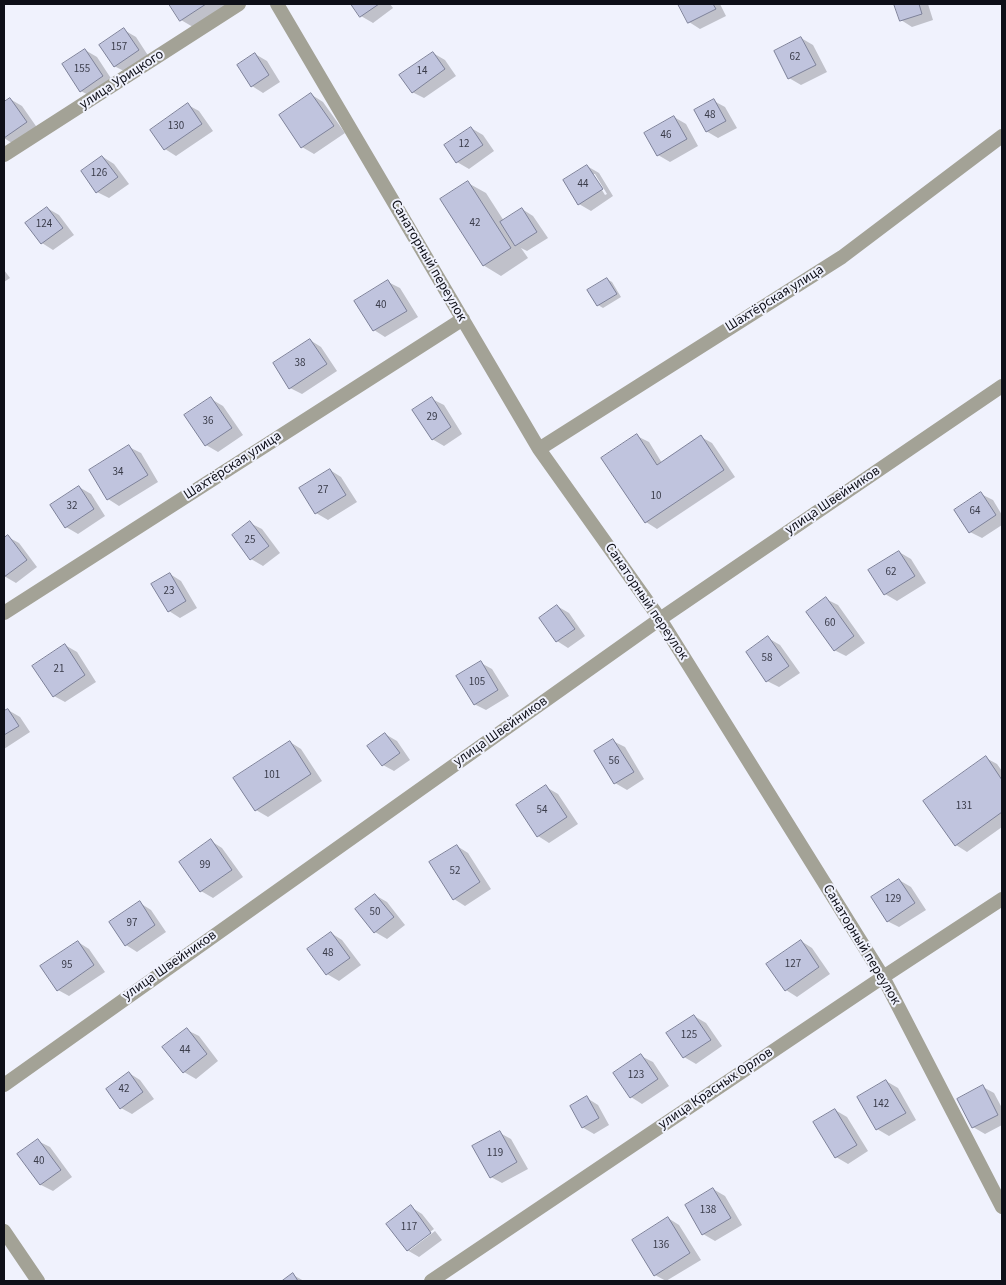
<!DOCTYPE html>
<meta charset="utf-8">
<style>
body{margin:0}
#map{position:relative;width:1006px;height:1285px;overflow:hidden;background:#f0f2fd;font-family:"Source Sans 3",sans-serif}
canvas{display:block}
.frame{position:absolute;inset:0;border:5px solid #0e0f18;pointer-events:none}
</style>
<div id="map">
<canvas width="1006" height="1285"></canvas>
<div class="frame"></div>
</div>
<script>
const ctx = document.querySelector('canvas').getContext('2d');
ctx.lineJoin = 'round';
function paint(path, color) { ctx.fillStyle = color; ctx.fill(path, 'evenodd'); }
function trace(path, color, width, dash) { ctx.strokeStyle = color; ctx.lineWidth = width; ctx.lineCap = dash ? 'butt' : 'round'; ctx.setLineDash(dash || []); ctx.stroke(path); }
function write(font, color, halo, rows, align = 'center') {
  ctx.font = font + ' "Source Sans 3",sans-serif'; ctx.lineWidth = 4; ctx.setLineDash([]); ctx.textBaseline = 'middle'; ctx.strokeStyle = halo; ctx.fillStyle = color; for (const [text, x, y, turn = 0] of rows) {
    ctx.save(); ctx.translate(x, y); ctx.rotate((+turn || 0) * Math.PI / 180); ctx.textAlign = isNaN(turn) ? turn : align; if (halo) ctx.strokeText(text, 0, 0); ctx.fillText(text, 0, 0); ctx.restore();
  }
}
paint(new Path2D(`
 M170 4H227L193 27 181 20Z
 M352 4H390L393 8 373 23 361 16Z
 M679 4H720L726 16 700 29 689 22Z
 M895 4H928L933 20 912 27 901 20Z
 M124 30 136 37 149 57 126 72 114 66Z
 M801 38 813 45 827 72 801 85 789 78Z
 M85 50 97 57 114 83 92 97 81 91Z
 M433 53 445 60 456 76 424 98 412 92Z
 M255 54 267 61 280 82 263 93 252 86Z
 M312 95 323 102 345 133 314 154 302 147Z
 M10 99 22 106 38 129 15 145 4 138V103Z
 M714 101 725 107 737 128 718 138 706 131Z
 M188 105 199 111 213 131 176 156 165 149Z
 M674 117 686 124 698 146 670 162 658 155Z
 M471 128 483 135 494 151 469 169 457 162Z
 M103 157 114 164 129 184 109 198 97 192Z
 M587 166 599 173 613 196 591 211 579 204ZM592 174H595L607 194 605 195Z
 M468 183 486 193 504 221 522 209 533 216 548 238 527 251 521 248 528 258 501 276 483 265Z
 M47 208 59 215 74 235 53 250 42 243Z
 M4 270 10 278 4 282Z
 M607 279 612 282 621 297 603 308 598 305Z
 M388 282 400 288 418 317 385 337 374 330Z
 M310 340 321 347 337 371 302 394 290 388Z
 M211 399 223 406 243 435 218 452 206 445Z
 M432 399 444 405 462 434 444 446 432 439Z
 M637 436 649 442 662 463 701 437 712 443 735 477 657 529 646 522Z
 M129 447 141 453 158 482 119 506 108 499Z
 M330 470 341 477 357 502 328 520 316 513Z
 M79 487 91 494 105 516 78 534 66 527Z
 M981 494 993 500 1002 515V525L982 538 970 532Z
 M250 523 262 529 280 553 263 566 251 559Z
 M8 537 19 543 37 567 16 583 4 576V540Z
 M899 552 911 559 926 583 897 601 885 594Z
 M170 574 181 581 197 608 180 618 169 611Z
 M826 599 838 605 865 643 846 656 834 650Z
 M557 606 569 613 585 636 568 648 557 641Z
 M768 638 780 645 800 673 779 687 767 681Z
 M65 645 77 652 96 682 65 702 54 696Z
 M481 663 492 669 509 696 486 710 474 704Z
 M8 710 20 717 30 732 4 749V713Z
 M385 734 397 741 410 760 394 771 383 765Z
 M613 741 625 747 644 779 627 790 615 783Z
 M290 742 301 749 322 781 268 817 256 810 235 778Z
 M986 758 997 764 1002 771V827L967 852 956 845 924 802Z
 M546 787 558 794 578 824 549 843 538 836Z
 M211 841 222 848 243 877 213 898 201 891 180 862Z
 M457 846 468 853 491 889 465 906 454 899Z
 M899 880 911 887 926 910 899 927 887 921Z
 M375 895 387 902 405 925 387 939 375 932Z
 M140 903 151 910 166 932 137 952 126 945Z
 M331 933 342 940 361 965 339 981 327 974 309 949Z
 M801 941 812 948 830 974 797 997 786 990Z
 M78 942 89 949 105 972 69 996 58 990Z
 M694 1016 706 1023 722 1046 696 1064 684 1057 668 1034Z
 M187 1030 199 1036 218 1061 196 1079 184 1072 164 1048Z
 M641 1056 653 1062 669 1086 642 1104 631 1097Z
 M129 1073 140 1080 154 1099 132 1114 121 1108Z
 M886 1081 898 1088 916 1120 889 1136 877 1129Z
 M983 1087 994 1093 1002 1108V1125L985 1134 973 1127Z
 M587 1098 598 1105 609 1125 594 1134 582 1127Z
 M835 1110 847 1117 868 1151 848 1164 836 1157Z
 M500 1133 511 1139 528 1169 502 1183 491 1177Z
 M38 1141 50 1147 72 1177 53 1191 41 1185 19 1155Z
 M713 1189 725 1196 742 1225 715 1241 703 1234Z
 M411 1207 422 1214 434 1229 410 1247V1250L435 1231 442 1240 419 1257 407 1250Z
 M668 1218 679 1225 701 1260 666 1281 655 1275Z
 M293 1275 304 1281H284Z`), '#0003');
const building = new Path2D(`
 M169 4H206L180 21Z
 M351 4H379L360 17Z
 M678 4H713L716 9 688 23Z
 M894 4H919L922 14 900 21Z
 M124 28 139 50 114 67 99 45Z
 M801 37 816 65 788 79 774 51Z
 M85 49 103 76 80 92 62 64Z
 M433 52 445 69 412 93 399 75Z
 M255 53 269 75 251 87 237 65Z
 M311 93 334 126 301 148 279 115Z
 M10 98 27 122 4 138V102Z
 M714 99 726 121 706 132 694 110Z
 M188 103 202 124 164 150 150 130Z
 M674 116 687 139 657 156 644 133Z
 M471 127 483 145 456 163 444 145Z
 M102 156 118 177 96 193 81 171Z
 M587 165 603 189 578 205 563 180Z
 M468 181 511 248 483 266 440 199Z
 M47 207 63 228 41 244 25 223Z
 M522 208 537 232 515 246 500 222Z
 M607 278 617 294 597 306 587 290Z
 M388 280 407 311 373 331 354 301Z
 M310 339 327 364 289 389 273 363Z
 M211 397 232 428 205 446 184 415Z
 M432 397 451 427 432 440 412 410Z
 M637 434 657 465 701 435 724 470 645 523 601 458Z
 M129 445 148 475 107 500 89 470Z
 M330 469 346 495 315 514 299 488Z
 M79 486 94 509 65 528 50 505Z
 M981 492 996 515 969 533 954 510Z
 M250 521 269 546 250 560 232 535Z
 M8 535 27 560 4 577V538Z
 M899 551 915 576 884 595 868 570Z
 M170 573 186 601 168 612 151 584Z
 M826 597 854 636 834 651 806 612Z
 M557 605 575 629 556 642 539 618Z
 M768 636 789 666 766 682 746 652Z
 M65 644 85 675 53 697 32 666Z
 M481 661 498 690 474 705 456 676Z
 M8 709 19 726 4 735V711Z
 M385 733 400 753 382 766 367 746Z
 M613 739 634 772 614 784 594 751Z
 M290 741 311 774 255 811 233 778Z
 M986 756 1002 780V812L955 846 923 801Z
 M546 785 567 817 537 837 516 805Z
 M211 839 232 870 200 892 179 862Z
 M457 845 480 882 453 900 429 862Z
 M899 879 915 903 887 922 871 897Z
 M375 894 394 917 374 933 355 909Z
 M140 901 155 925 125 946 109 922Z
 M331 932 350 958 326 975 307 949Z
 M801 940 819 967 785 991 766 964Z
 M78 941 94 965 57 991 40 966Z
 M694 1015 711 1040 683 1058 666 1033Z
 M187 1028 207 1054 183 1073 162 1047Z
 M641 1054 658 1079 630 1098 613 1073Z
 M129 1072 143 1092 120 1109 106 1089Z
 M886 1080 906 1113 876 1130 857 1097Z
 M983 1085 998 1115 972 1128 957 1099Z
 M587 1096 599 1118 582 1128 570 1106Z
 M835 1109 857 1145 835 1158 813 1122Z
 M500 1131 517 1162 490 1178 472 1146Z
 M38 1139 61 1170 40 1185 17 1154Z
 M713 1188 731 1218 702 1235 685 1205Z
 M411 1205 431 1233 407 1251 386 1224Z
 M668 1217 690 1253 654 1276 632 1240Z
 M293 1273 298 1281H282Z`);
paint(building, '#c0c4de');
trace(building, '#7d8199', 1);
trace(new Path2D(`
 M277 4 539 449 660 619 883 977 1002 899
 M4 155 239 4
 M539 449 842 257 1002 136
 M4 613 463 319
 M4 1085 660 619 1002 386
 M4 1231 38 1281`), '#a3a296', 14);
trace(new Path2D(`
 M431 1281 883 977 1002 1207`), '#a3a296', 14);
write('11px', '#3a3c4a', null, [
 ["157",119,48],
 ["62",795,58],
 ["155",82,70],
 ["14",422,72],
 ["48",710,116],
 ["130",176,127],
 ["46",666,136],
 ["12",464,145],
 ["126",99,174],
 ["44",583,185],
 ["42",475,224],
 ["124",44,225],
 ["40",381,306],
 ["38",300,364],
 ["29",432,418],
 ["36",208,422],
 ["34",118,473],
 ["27",323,491],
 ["10",656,497],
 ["32",72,507],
 ["64",975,512],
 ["25",250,541],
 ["62",891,573],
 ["23",169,592],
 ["60",830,624],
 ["58",767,659],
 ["21",59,670],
 ["105",477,683],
 ["56",614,762],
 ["101",272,776],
 ["131",964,807],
 ["54",542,811],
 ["99",205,866],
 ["52",455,872],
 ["129",893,900],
 ["50",375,913],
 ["97",132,924],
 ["48",328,954],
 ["127",793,965],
 ["95",67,966],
 ["125",689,1036],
 ["44",185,1051],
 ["123",636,1076],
 ["42",124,1090],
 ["142",881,1105],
 ["119",495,1154],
 ["40",39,1162],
 ["138",708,1211],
 ["117",409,1228],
 ["136",661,1246]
]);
write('14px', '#0e0f18', '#f0f2fd', [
 ["улица Урицкого",122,80,-33],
 ["Санаторный переулок",428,261,60],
 ["Шахтёрская улица",775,299,-32],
 ["Шахтёрская улица",233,466,-33],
 ["улица Швейников",833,501,-34],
 ["Санаторный переулок",646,602,56],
 ["улица Швейников",501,732,-35],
 ["Санаторный переулок",861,945,59],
 ["улица Швейников",170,966,-35],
 ["улица Красных Орлов",716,1089,-34]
]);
</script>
